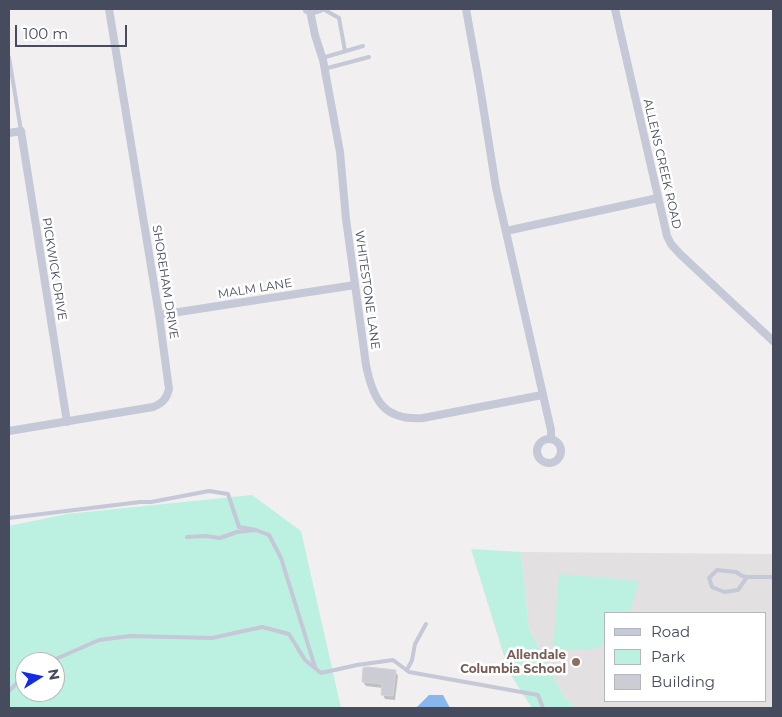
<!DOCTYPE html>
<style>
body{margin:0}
#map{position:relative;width:782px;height:717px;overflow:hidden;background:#f1efef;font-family:Montserrat,sans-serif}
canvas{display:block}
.frame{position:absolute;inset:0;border:10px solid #464b5d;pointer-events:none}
.legend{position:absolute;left:604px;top:612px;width:162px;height:90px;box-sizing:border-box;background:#fff;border:1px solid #b5b7be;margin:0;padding:6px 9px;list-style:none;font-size:15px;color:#464b5d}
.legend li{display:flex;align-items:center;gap:10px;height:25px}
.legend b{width:25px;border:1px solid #b5b7be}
.north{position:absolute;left:15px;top:652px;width:50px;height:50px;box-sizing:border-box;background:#fff;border:1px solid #b5b7be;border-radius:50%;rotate:80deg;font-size:14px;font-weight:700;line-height:20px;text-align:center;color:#464b5d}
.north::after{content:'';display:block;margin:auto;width:18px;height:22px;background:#152be5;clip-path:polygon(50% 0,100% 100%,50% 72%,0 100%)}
.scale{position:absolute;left:15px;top:25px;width:112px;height:22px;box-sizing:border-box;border:2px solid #464b5d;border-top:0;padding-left:6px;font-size:15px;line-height:18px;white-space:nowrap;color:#464b5d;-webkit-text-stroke:4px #fff;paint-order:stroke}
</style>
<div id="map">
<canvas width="782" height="717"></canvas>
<div class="frame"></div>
<ul class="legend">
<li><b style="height:6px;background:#c5c8d6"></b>Road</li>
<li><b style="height:14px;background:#bcf0e1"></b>Park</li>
<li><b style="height:14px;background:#cbccd4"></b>Building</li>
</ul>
<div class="north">N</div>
<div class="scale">100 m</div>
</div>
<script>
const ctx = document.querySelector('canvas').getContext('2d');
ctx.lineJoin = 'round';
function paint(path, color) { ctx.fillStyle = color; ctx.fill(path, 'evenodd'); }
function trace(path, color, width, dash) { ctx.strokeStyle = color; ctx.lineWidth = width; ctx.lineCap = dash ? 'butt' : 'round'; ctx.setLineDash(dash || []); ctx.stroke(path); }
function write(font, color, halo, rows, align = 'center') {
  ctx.font = font + ' Montserrat,sans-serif'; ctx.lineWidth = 5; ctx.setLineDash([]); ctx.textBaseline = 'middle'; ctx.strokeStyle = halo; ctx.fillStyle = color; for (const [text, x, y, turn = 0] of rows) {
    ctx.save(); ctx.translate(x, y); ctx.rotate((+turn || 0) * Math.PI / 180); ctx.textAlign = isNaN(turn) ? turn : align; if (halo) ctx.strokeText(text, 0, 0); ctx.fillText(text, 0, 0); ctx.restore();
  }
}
paint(new Path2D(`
 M521 552 773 554V708H575L563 695 529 629ZM606 613H766V701H606Z`), '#e2e0e1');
paint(new Path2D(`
 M252 495 301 531 341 708H9V526L67 514ZM25 662H55V692H25Z
 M471 549 521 552 529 629 563 695 575 708H532L509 672Z
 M559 574 639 581 630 613H606V644L589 650H553Z`), '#bcf0e1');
paint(new Path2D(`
 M429 695H443L450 708H416Z`), '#88b7ee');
paint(new Path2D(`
 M395 671 398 676 395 700 385 699 383 695V688L366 686 363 682Z`), '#0003');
const building = new Path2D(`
 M368 667 396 670 393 696 381 695 382 684 362 682 363 668Z`);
paint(building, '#cbccd4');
trace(building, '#d3d2da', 1);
trace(new Path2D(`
 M323 9 339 18 345 51
 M9 57 21 131
 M322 58 363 46
 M324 69 369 57
 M9 518 140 502H151L209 491 228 494 239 527 256 530
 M187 537 206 536 220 538 237 532 256 530 269 535 281 558 315 667
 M747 577 738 590 724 592 712 587 709 578 717 570 736 572 742 576 747 577H773
 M49 662 99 640 130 636 212 638 262 627 289 634 305 660 321 673 357 665 393 660 409 672 538 695 543 708
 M407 670 412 660 415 644 426 624
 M9 691 16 684 25 678`), '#c5c8d6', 4);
trace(new Path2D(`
 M466 9 480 87 496 188 551 430V439
 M615 9 667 236 671 244 680 254 773 341
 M307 10 314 11 320 9
 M310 11 315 35 323 60 340 152 346 219 366 365C373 400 384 421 423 418L542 395
 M9 133 21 131 67 422
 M506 231 658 198
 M159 315 355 285
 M9 431 153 407C163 403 167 398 169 389L159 315 109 9
 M537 451a12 12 0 1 1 24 0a12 12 0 1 1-24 0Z`), '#c5c8d6', 8);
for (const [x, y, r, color] of [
 [576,662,5,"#8d6e63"]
]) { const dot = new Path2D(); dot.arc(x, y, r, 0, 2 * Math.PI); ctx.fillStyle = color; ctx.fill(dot); trace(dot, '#fff', 2); }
write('12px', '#464b5d', '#fff', [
 ["ALLENS CREEK ROAD",662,164,77],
 ["PICKWICK DRIVE",54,269,81],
 ["SHOREHAM DRIVE",165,282,81],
 ["MALM LANE",255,289,-9],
 ["WHITESTONE LANE",367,290,82]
]);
write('bold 12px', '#785e54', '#fff', [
 ["Allendale",566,655],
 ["Columbia School",566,669]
], 'right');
</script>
